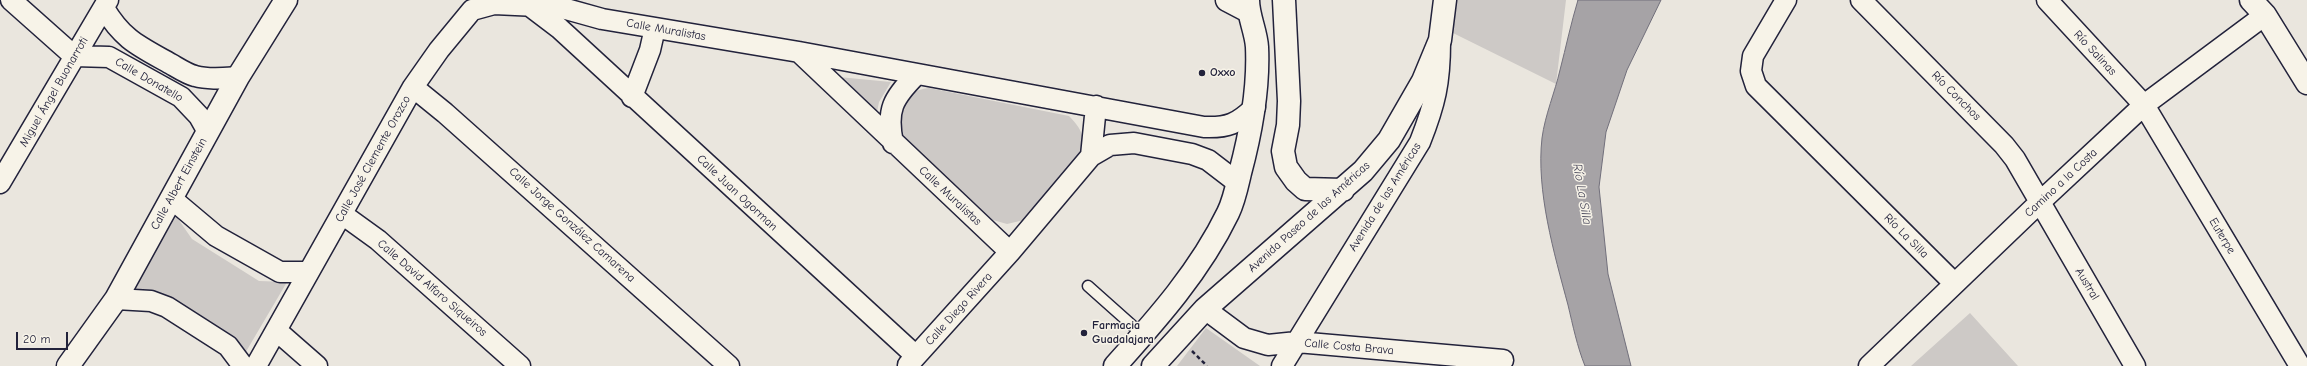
<!DOCTYPE html>
<meta charset="utf-8">
<style>
body{margin:0}
#map{position:relative;width:2307px;height:366px;overflow:hidden;background:#eae6de;font-family:"Comic Neue",sans-serif}
canvas{display:block}
.scale{position:absolute;left:16px;top:332px;width:52px;height:18px;box-sizing:border-box;border:2px solid #22223b;border-top:0;padding-left:5px;font-size:12px;line-height:14px;white-space:nowrap;color:#22223b;-webkit-text-stroke:3px #f7f3e8;paint-order:stroke}
</style>
<div id="map">
<canvas width="2307" height="366"></canvas>
<div class="scale">20 m</div>
</div>
<script>
const ctx = document.querySelector('canvas').getContext('2d');
ctx.lineJoin = 'round';
function paint(path, color) { ctx.fillStyle = color; ctx.fill(path, 'evenodd'); }
function trace(path, color, width, dash) { ctx.strokeStyle = color; ctx.lineWidth = width; ctx.lineCap = dash ? 'butt' : 'round'; ctx.setLineDash(dash || []); ctx.stroke(path); }
function write(font, color, halo, rows, align = 'center') {
  ctx.font = font + ' "Comic Neue",sans-serif'; ctx.lineWidth = 3; ctx.setLineDash([]); ctx.textBaseline = 'middle'; ctx.strokeStyle = halo; ctx.fillStyle = color; for (const [text, x, y, turn = 0] of rows) {
    ctx.save(); ctx.translate(x, y); ctx.rotate((+turn || 0) * Math.PI / 180); ctx.textAlign = isNaN(turn) ? turn : align; if (halo) ctx.strokeText(text, 0, 0); ctx.fillText(text, 0, 0); ctx.restore();
  }
}
paint(new Path2D(`
 M1453 0H1566L1556 84 1453 33Z
 M828 76 891 82 879 102 876 117Z
 M929 88 1069 116C1085 132 1086 141 1077 162L1024 220 1007 224 993 220 901 136C899 111 900 91 929 88Z
 M176 216 192 239 259 281 287 282 244 355 160 295 134 289Z
 M1970 313 2018 366H1911Z
 M1206 328 1260 366H1177Z`), '#cdc9c6');
const water = new Path2D(`
 M1578 0H1661L1627 70 1606 132 1599 187 1608 274 1631 366H1585C1577 346 1573 326 1568 305 1554 253 1536 191 1542 138 1545 115 1555 92 1560 70 1566 47 1571 23 1578 0Z`);
paint(water, '#a6a3a6');
trace(water, '#716f7b', 1);
const service = new Path2D(`
 M1088 286 1143 335`);
const minor = new Path2D(`
 M11 0 74 56 109 57 181 97 199 116 208 132
 M1786 0 1753 56 1751 71 1756 86 1954 283
 M1861 0 2004 145 2015 159 2135 366
 M2047 0 2144 105 2300 366
 M530 6 559 28 916 356
 M104 8C123 40 139 46 171 64 178 68 187 74 195 76 209 80 224 78 238 77
 M799 52 1010 252
 M413 87 445 113 729 366
 M632 97 650 50 655 28
 M893 143C886 110 893 98 916 75
 M1091 156 1096 106
 M0 183 108 0
 M172 199 216 236 280 272H308
 M342 214 378 240 520 366
 M116 299 151 301 167 307 228 346 243 366
 M1205 309 1244 338 1268 345 1297 342 1503 360
 M277 331 317 366
 M908 365 1010 252 1091 156 1110 145 1134 143 1192 154 1208 160 1238 183
 M256 366 413 87 439 50 472 10 494 4 559 7 602 19 799 52 1204 127C1228 128 1237 124 1255 107
 M1282 366 1420 142C1435 104 1440 83 1440 42
 M1869 366 2039 203 2144 105 2265 15`);
const tertiary = new Path2D(`
 M1227 0 1248 11
 M1284 0 1289 101 1288 125 1283 151 1286 167 1296 181 1305 189 1343 190
 M2251 0 2265 15 2307 83
 M68 366 116 299 238 77 286 0
 M1115 366C1157 319 1200 271 1228 213 1234 201 1237 186 1240 173 1251 132 1259 90 1257 47 1256 31 1248 16 1248 0
 M1153 366 1205 309 1363 171 1389 140 1423 81 1440 40 1445 0`);
trace(service, '#22223b', 13);
trace(minor, '#22223b', 23);
trace(tertiary, '#22223b', 25);
trace(new Path2D(`
 M1192 351 1207 366`), '#22223b', 2.5, [4, 3]);
trace(service, '#f7f3e8', 10);
trace(minor, '#f7f3e8', 20);
trace(tertiary, '#f7f3e8', 22);
for (const [x, y, r, color] of [
 [1202,73,4,"#22223b"],
 [1084,333,4,"#22223b"]
]) { const dot = new Path2D(); dot.arc(x, y, r, 0, 2 * Math.PI); ctx.fillStyle = color; ctx.fill(dot); trace(dot, '#f7f3e8', 1.5); }
write('12px', '#22223b', '#f7f3e8', [
 ["Calle Muralistas",666,30,10],
 ["Río Salinas",2095,53,47],
 ["Calle Donatello",149,80,30],
 ["Miguel Ángel Buonarroti",54,92,-60],
 ["Río Conchos",1956,96,45],
 ["Calle José Clemente Orozco",373,159,-61],
 ["Camino a la Costa",2061,183,-43],
 ["Calle Albert Einstein",179,184,-61],
 ["Calle Juan Ogorman",737,193,43],
 ["Calle Muralistas",950,196,43],
 ["Avenida de las Américas",1385,197,-58],
 ["Avenida Paseo de las Américas",1309,217,-42],
 ["Calle Jorge González Camarena",572,225,42],
 ["Río La Silla",1906,236,45],
 ["Euterpe",2222,236,59],
 ["Austral",2087,284,59],
 ["Calle David Alfaro Siqueiros",432,288,41],
 ["Calle Diego Rivera",959,309,-48],
 ["Calle Costa Brava",1349,347,5]
]);
write('bold 12px', '#22223b', '#f7f3e8', [
 ["Oxxo",1210,73],
 ["Farmacia",1092,326],
 ["Guadalajara",1092,340]
], 'left');
write('italic 13px', '#504f60', '#f7f3e8', [
 ["Río La Silla",1582,194,80]
]);
</script>
